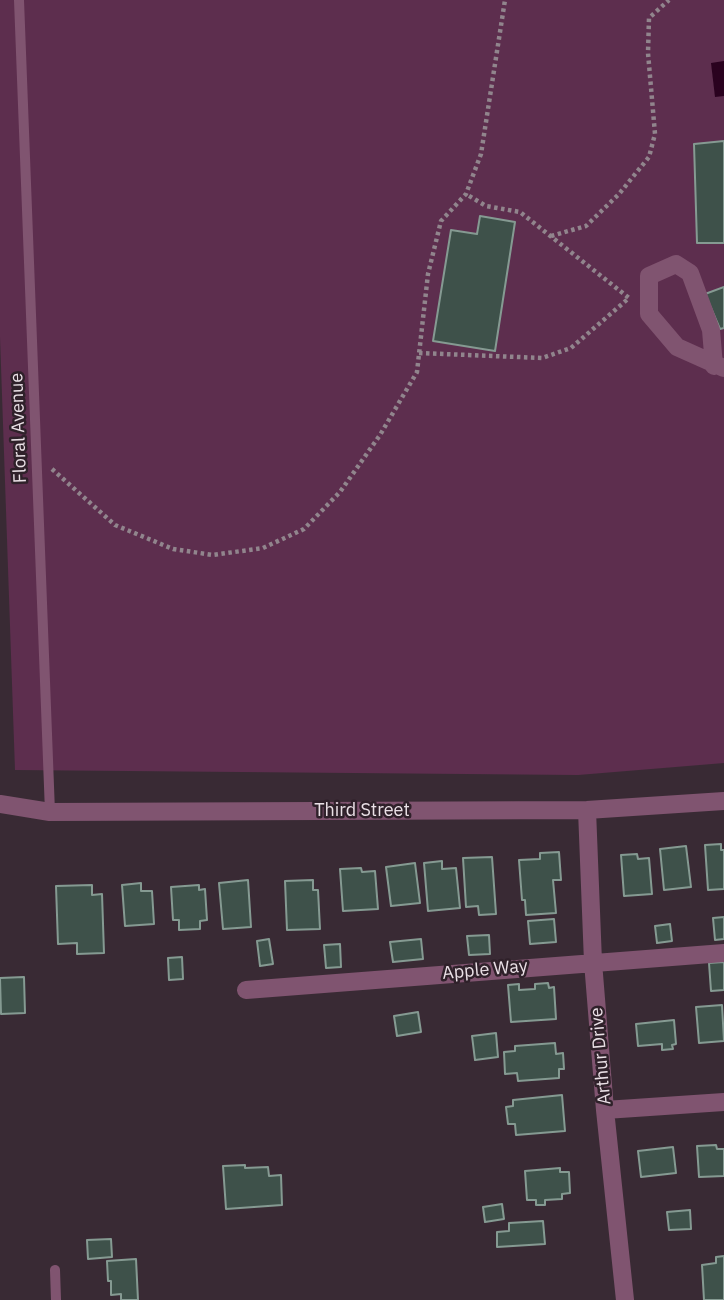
<!DOCTYPE html>
<style>
body{margin:0}
canvas{display:block;background:#392a34}
</style>
<canvas width="724" height="1300"></canvas>
<script>
const ctx = document.querySelector('canvas').getContext('2d');
ctx.lineJoin = 'round';
function paint(path, color) { ctx.fillStyle = color; ctx.fill(path, 'evenodd'); }
function trace(path, color, width, dash) { ctx.strokeStyle = color; ctx.lineWidth = width; ctx.lineCap = dash ? 'butt' : 'round'; ctx.setLineDash(dash || []); ctx.stroke(path); }
function write(font, color, halo, rows, align = 'center') {
  ctx.font = font + ' "IBM Plex Sans",sans-serif'; ctx.lineWidth = 5; ctx.setLineDash([]); ctx.textBaseline = 'middle'; ctx.strokeStyle = halo; ctx.fillStyle = color; for (const [text, x, y, turn = 0] of rows) {
    ctx.save(); ctx.translate(x, y); ctx.rotate((+turn || 0) * Math.PI / 180); ctx.textAlign = isNaN(turn) ? turn : align; if (halo) ctx.strokeText(text, 0, 0); ctx.fillText(text, 0, 0); ctx.restore();
  }
}
paint(new Path2D(`
 M0 0H724V763L578 775 15 770 0 337Z`), '#5d2e4e');
paint(new Path2D(`
 M724 61V96L715 97 711 63Z`), '#2a021f');
const building = new Path2D(`
 M724 141V243H697L694 144Z
 M480 216 515 222 495 351 433 341 451 230 477 234Z
 M724 287V328L720 329 705 294Z
 M721 844V850H724V889L708 890 705 845Z
 M686 846 691 887 664 890 660 849Z
 M559 852 561 880H553L556 913 526 915 525 900H522L519 860 540 859V853Z
 M637 854 638 859 649 858 652 894 624 896 621 855Z
 M492 857 496 914 479 915 478 906 466 907 463 858Z
 M442 861V869L456 868 460 908 428 911 424 863Z
 M415 863 420 903 391 906 386 867Z
 M361 868 362 872 375 871 378 909 343 911 340 869Z
 M248 880 251 927 223 929 219 883Z
 M313 880V890H318L320 929 287 930 285 881Z
 M141 883V891H152L154 924 125 926 122 885Z
 M92 885V895L102 894 104 953 77 954V943L58 944 56 886Z
 M199 885V890L205 889 207 920 200 921V929L179 930V920H173L171 887Z
 M724 917V939L715 940 713 918Z
 M554 919 556 942 530 944 528 921Z
 M670 924 672 941 657 943 655 926Z
 M489 935 490 954 469 955 467 936Z
 M269 939 273 964 260 966 257 941Z
 M421 939 423 959 393 962 390 942Z
 M340 944 341 967 326 968 324 945Z
 M182 957 183 979 169 980 168 958Z
 M724 962V990L711 991 709 963Z
 M24 977 25 1013 1 1014 0 978Z
 M548 983 549 988 554 987 556 1019 511 1022 508 985 519 984V990L535 989V984Z
 M722 1005 724 1041 699 1043 696 1007Z
 M418 1012 421 1032 397 1036 394 1016Z
 M674 1020 676 1044 672 1045 673 1049 662 1050V1044L638 1046 636 1024Z
 M496 1033 498 1057 475 1060 472 1036Z
 M555 1043 556 1054 563 1053 564 1069H559V1078L518 1081 517 1073 505 1074 504 1052 515 1051V1046Z
 M562 1095 565 1131 516 1135 515 1124H508L506 1107 513 1106V1100Z
 M716 1145 717 1149H724V1176L699 1177 697 1146Z
 M673 1147 676 1173 641 1177 638 1151Z
 M245 1165V1168L268 1167 269 1176 281 1175 282 1205 226 1209 223 1166Z
 M560 1168V1172H569L570 1193 562 1194V1199L545 1200V1205H536V1200H527L525 1171Z
 M502 1204 504 1219 485 1222 483 1207Z
 M690 1210 691 1229 669 1230 667 1212Z
 M543 1221 545 1244 497 1247V1232L509 1231V1223Z
 M111 1239 112 1257 88 1259 87 1240Z
 M724 1256V1300H704L702 1265 716 1263V1257Z
 M136 1259 138 1300H121V1294L111 1295V1281H108L107 1261Z`);
paint(building, '#3e514a');
trace(building, '#859a92', 2);
trace(new Path2D(`
 M551 236 586 226 619 194 649 157 655 134 648 53 649 18 669 0
 M419 353 542 358 571 348 629 298 520 212 486 206 466 194
 M52 469 115 525 173 549 213 555 263 548 304 529 340 492 380 435 417 372 428 274 441 221 466 194 481 154 505 0`), '#91858d', 4.5, [3.5, 3.5]);
trace(new Path2D(`
 M19 0 50 812
 M55 1270 56 1300`), '#805470', 10);
trace(new Path2D(`
 M714 366 711 330 690 273 676 264 649 276V314L677 347 724 368
 M0 804 50 812 587 810 724 801
 M587 810 593 962 605 1110 625 1300
 M246 990 724 953
 M605 1110 724 1102`), '#805470', 18);
write('18px', '#eae0e6', '#2f212a', [
 ["Floral Avenue",19,428,-92],
 ["Third Street",362,811],
 ["Apple Way",485,970,-5],
 ["Arthur Drive",601,1056,-95]
]);
</script>
